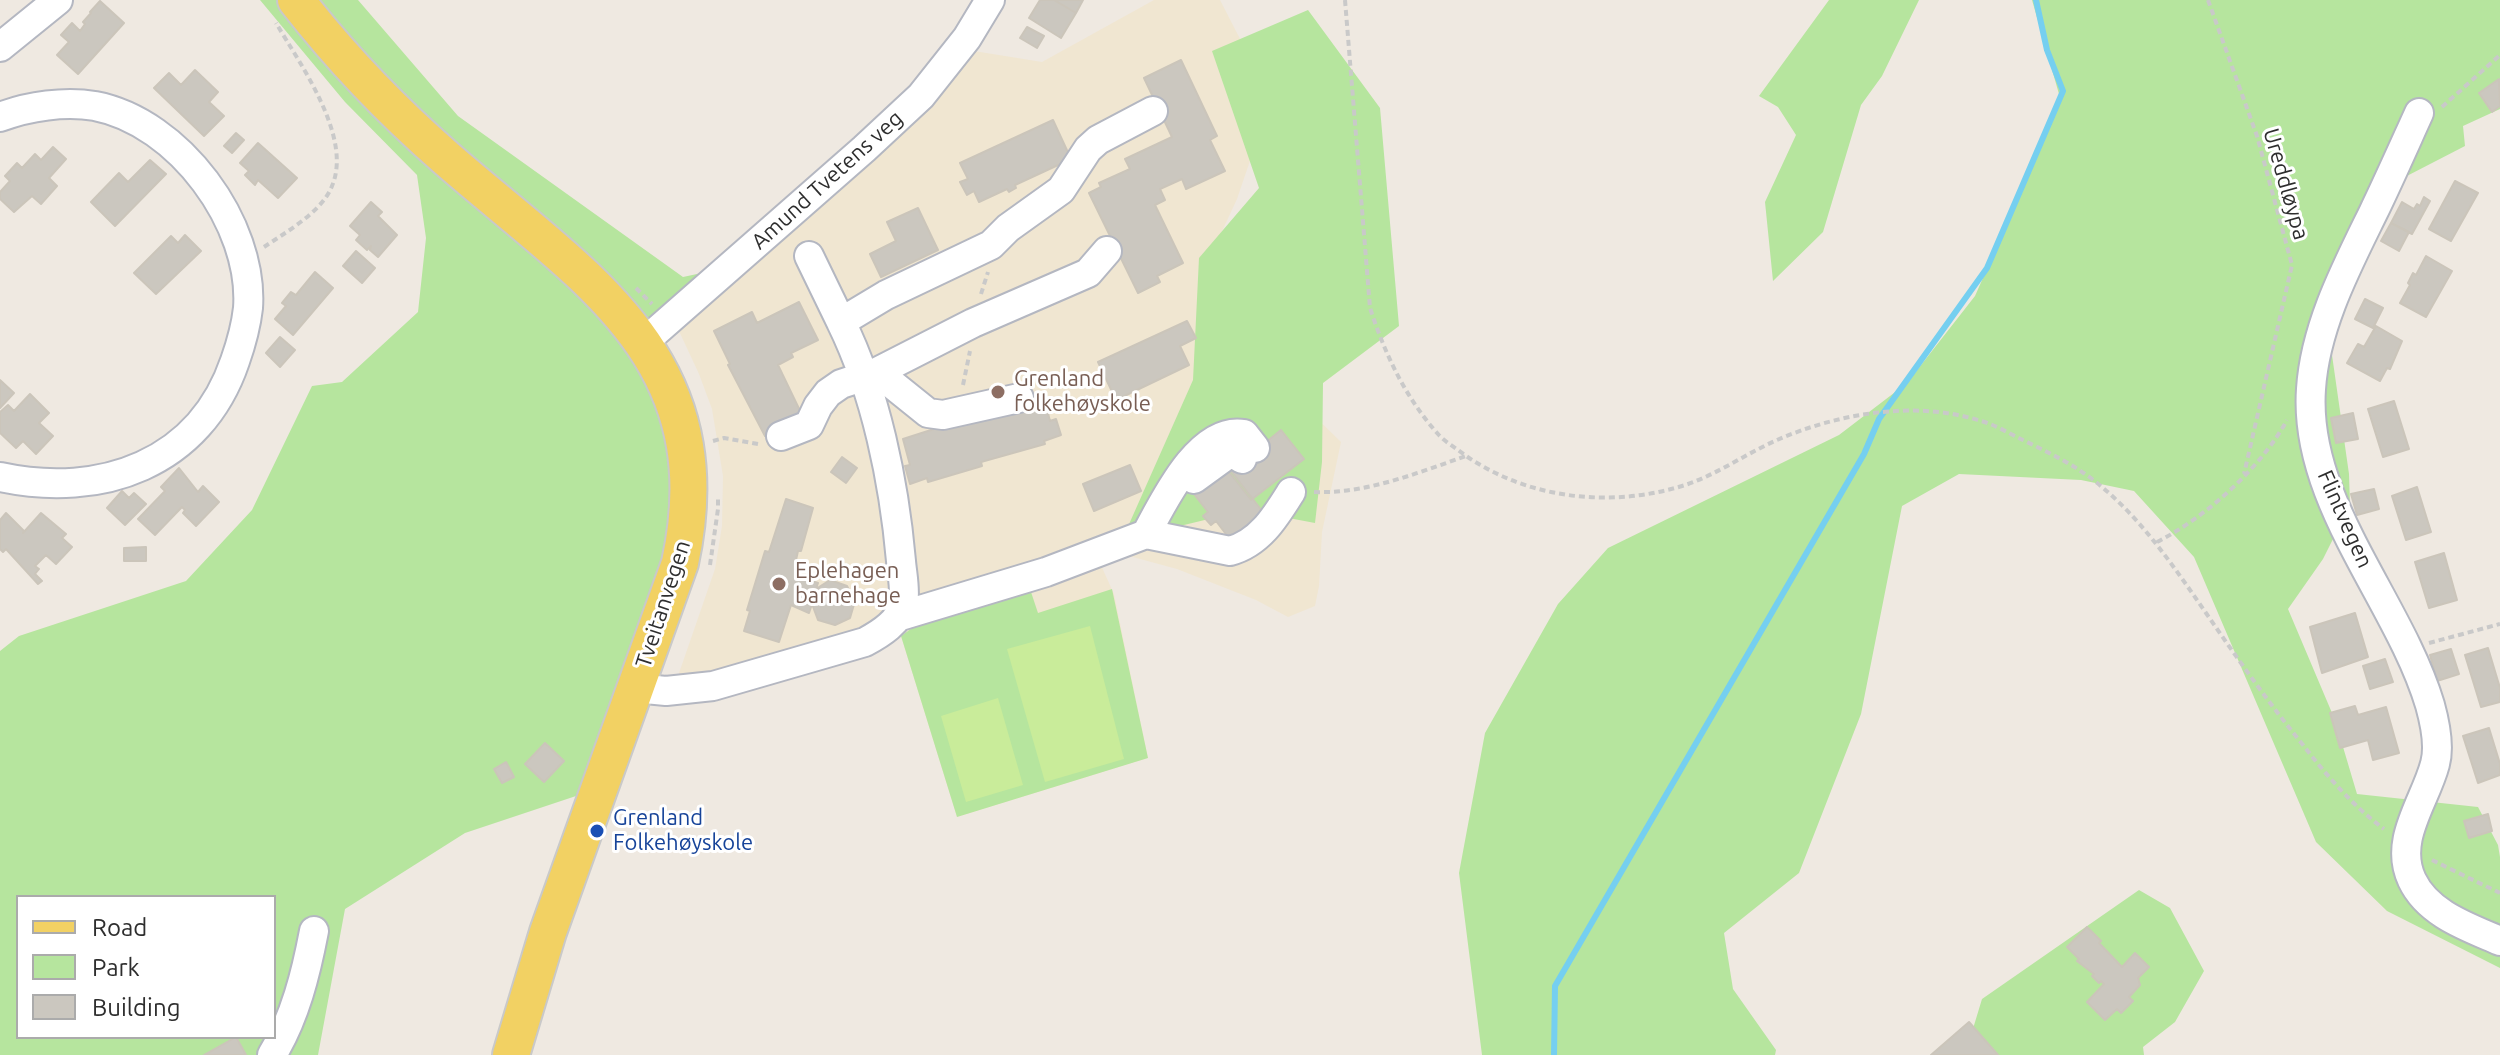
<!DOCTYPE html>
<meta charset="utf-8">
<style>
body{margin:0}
#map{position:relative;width:2500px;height:1055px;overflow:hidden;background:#efe9e1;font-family:Ubuntu,sans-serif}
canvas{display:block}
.legend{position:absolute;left:16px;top:895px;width:260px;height:144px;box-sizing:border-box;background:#fff;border:2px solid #ababab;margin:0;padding:10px 14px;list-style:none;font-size:24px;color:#2e2e2e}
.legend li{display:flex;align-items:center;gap:16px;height:40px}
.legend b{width:40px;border:2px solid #ababab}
</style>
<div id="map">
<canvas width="2500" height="1055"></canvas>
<ul class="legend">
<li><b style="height:10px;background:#f2d163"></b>Road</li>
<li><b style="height:22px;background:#b6e59e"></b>Park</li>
<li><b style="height:22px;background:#cbc7bf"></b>Building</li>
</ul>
</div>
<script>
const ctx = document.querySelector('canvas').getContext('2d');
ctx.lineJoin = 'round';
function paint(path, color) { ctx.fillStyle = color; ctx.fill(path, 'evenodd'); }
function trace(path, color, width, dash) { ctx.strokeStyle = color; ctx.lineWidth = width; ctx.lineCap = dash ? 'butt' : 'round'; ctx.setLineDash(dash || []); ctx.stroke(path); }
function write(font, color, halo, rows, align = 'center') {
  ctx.font = font + ' Ubuntu,sans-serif'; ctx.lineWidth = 6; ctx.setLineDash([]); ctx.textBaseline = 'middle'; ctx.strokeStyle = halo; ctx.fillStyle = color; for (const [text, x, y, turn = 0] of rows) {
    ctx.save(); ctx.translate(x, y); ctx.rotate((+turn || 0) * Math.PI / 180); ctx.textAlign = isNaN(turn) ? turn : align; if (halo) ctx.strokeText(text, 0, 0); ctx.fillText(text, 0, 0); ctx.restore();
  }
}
paint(new Path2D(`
 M1154 0H1220L1271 99 1237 199 1204 270 1244 347 1341 442 1322 532 1319 586 1315 606 1288 617 1256 600 1177 569 1118 553 1099 561 1114 594 1148 758 957 817 901 636 881 646 668 705 715 569 722 526 723 476 712 409 699 374 679 331 688 316 974 51 1042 62Z`), '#f0e6d1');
paint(new Path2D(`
 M260 0H358L458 116 683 277 725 268 638 338 677 421 683 543 594 790 465 833 345 909 318 1055H0V651L19 636 186 581 252 510 312 386 342 382 418 312 426 238 417 175 345 102ZM18 897H274V1037H18Z
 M1829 0H1919L1882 76 1861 105 1823 232 1773 281 1765 202 1796 135 1778 107 1759 96Z
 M2032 0H2500V109L2463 126 2465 146 2401 179 2326 313 2349 474 2351 536 2333 539 2323 559 2288 609 2335 720 2357 794 2478 807 2498 845 2500 857V968L2387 911 2316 842 2194 557 2134 491 2081 480 1959 474 1902 506 1861 714 1799 873 1724 933 1733 989 1776 1050 1775 1055H1482L1459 873 1485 733 1558 604 1608 548 1839 435 1907 383 1975 296 2061 101Z
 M1308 10 1380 108 1399 326 1323 383 1322 462 1315 523 1246 510 1122 540 1193 380 1199 258 1259 188 1212 51Z
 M1029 586 1038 613 1112 589 1148 758 957 817 901 636 915 626Z
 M2139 890 2170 908 2204 971 2175 1022 2143 1047 2144 1055H1965L1982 999Z`), '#b6e59e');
paint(new Path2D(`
 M1090 626 1124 759 1045 782 1007 649Z
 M998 698 1023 785 966 802 941 716Z`), '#c9ec9a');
trace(new Path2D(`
 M1554 1055 1555 986 1864 454 1879 419 1987 268 2063 91 2047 50 2036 0`), '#75cff0', 6);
const building = new Path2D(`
 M1040 0H1054L1076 13 1061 38 1029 18Z
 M1054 0H1083L1076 13Z
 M100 1 124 23 78 74 57 55 69 42 61 35 72 23 80 31 85 24 83 22 91 13 90 12Z
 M1027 27 1044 36 1037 48 1020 38Z
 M1181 60 1217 136 1210 140 1225 171 1186 189 1182 179 1160 189 1165 200 1155 205 1183 263 1157 276 1160 282 1138 293 1089 193 1101 187 1099 183 1130 169 1125 159 1172 137 1144 78Z
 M195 70 218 92 209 102 224 116 204 136 154 88 169 73 181 85Z
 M2499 79 2500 106 2492 112 2479 93Z
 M1053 120 1071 159 1015 185 1016 188 1009 192 1007 189 979 202 974 191 967 195 960 182 968 179 960 163Z
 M236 133 244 140 232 153 224 146Z
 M258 143 297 178 278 198 258 180 255 185 245 175 249 171 240 163Z
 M53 147 66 159 49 178 57 186 41 204 32 196 14 212 0 199V192L10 181 5 176 17 163 22 168 35 154 41 160Z
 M150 160 166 174 115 226 91 202 119 173 128 182Z
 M2455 181 2478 193 2451 241 2429 229Z
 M2424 197 2430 201 2412 234 2391 223 2402 202 2414 209 2417 204 2420 206Z
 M371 202 382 212 378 216 397 235 378 257 370 250 371 246 367 250 356 240 360 235 350 226Z
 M918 208 938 250 881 277 870 254 896 241 887 222Z
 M2391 223 2409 232 2399 251 2381 241Z
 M185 235 201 251 156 294 134 273 171 236 178 243Z
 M356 251 375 268 362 283 343 266Z
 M2426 256 2452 271 2426 317 2400 303 2410 285 2408 283 2413 273 2416 275Z
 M315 272 333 288 293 335 275 319 286 306 282 303 291 292 296 295Z
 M2365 299 2383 308 2373 328 2355 319Z
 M799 302 818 340 791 353 793 357 778 365 803 417 765 436 728 365 730 364 714 331 752 312 757 323Z
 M1187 321 1196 338 1180 346 1189 365 1116 400 1098 362Z
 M2376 326 2402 341 2390 369 2387 368 2380 381 2347 363 2358 344 2364 347Z
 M280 337 295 350 280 367 266 353Z
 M0 380 14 393 0 408Z
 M30 394 49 413 39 423 53 436 36 454 23 441 16 448 0 433V412L8 405 14 411Z
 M1043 394 1050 421 1056 419 1061 435 1044 441 1045 444 981 462 982 466 928 482 927 478 910 484 905 466 910 465 903 439Z
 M2394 401 2409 449 2383 457 2368 409Z
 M2353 413 2358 439 2336 443 2331 418Z
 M1281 430 1304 459 1251 500 1229 472Z
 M842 457 857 468 846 483 831 472Z
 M1224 462 1266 516 1232 542 1216 521 1211 525 1203 516 1208 512 1190 489Z
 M1130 465 1141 491 1094 511 1083 484Z
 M179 468 198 492 203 486 219 502 196 526 183 513 185 510 182 507 155 535 138 519 165 491 161 487Z
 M2417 487 2431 532 2406 540 2392 496Z
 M2374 489 2379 509 2357 515 2351 494Z
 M122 491 129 498 134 493 146 504 125 525 107 508Z
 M786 499 813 508 801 551H798L796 560 803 563 799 577 818 583 816 589 830 580 847 586 855 601 850 618 835 625 818 620 812 604 809 613 791 605 779 642 744 631 750 611 747 610 765 551 769 552Z
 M6 513 24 531 23 533 41 513 66 534 62 538 72 547 56 564 46 555 35 566 39 569 35 574 42 581 38 584 6 549 3 552 0 549V520Z
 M146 547V561H124V548Z
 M2444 553 2457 600 2429 608 2415 562Z
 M2355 613 2368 657 2322 673 2310 627Z
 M2488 648 2500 688V702L2481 707 2465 655Z
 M2451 649 2459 674 2437 681 2430 655Z
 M2385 659 2393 682 2370 689 2363 666Z
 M2355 706 2358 715 2386 707 2399 753 2373 760 2368 740 2340 748 2330 713Z
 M2489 728 2500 764V775L2478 783 2463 736Z
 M545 743 564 761 544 782 525 764Z
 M506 762 514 777 502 783 494 769Z
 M2488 814 2492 831 2469 838 2464 821Z
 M2087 927 2101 941 2099 943 2122 967 2135 953 2149 967 2138 978 2140 985 2129 997 2133 1001 2121 1013 2117 1009 2105 1020 2087 1002 2104 984 2101 981 2099 983 2092 976 2094 974 2077 961 2079 959 2067 947Z
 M1969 1022 1998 1055H1931Z
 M236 1037 246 1055H204Z`);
paint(building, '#cbc7bf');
trace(building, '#cbc5ba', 2);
const minor = new Path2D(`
 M0 47 58 0
 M2419 113C2404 146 2389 180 2373 213 2346 268 2315 327 2311 389 2303 502 2399 601 2430 705 2435 723 2440 746 2435 764 2425 802 2393 840 2412 880 2428 914 2468 927 2500 941
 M0 117C29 106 65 101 95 106 179 122 254 224 248 308 246 326 241 344 235 361 200 464 101 499 0 477
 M809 256 841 322
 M644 342 864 149 921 96 967 38 990 0
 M877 372 928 413 943 415 1019 398
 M781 436 809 425 818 406 828 393 841 384 877 372 973 323 1088 273 1107 251
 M1194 479 1227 455 1234 454 1242 459
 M1146 534C1164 501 1199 426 1244 434L1255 448
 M897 617 1046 572 1146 534 1230 551C1260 543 1276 516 1291 492
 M635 688 666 691 713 686 865 642C880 634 900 622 903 604 906 591 902 574 901 561 894 482 876 393 841 322L886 295 991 245 1008 228 1061 190 1088 149 1098 140 1153 111
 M272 1055C295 1018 306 973 314 931`);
const major = new Path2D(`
 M296 0C341 58 391 110 446 158 582 277 725 355 680 563L548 932 511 1055`);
trace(minor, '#b4b7c1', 32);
trace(major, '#c9c9c9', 40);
trace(new Path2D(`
 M1345 0 1370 308C1385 354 1405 397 1438 434 1443 440 1451 445 1458 450 1521 498 1607 509 1682 486 1715 476 1745 454 1777 440 1839 413 1916 400 1981 421 1996 425 2010 434 2023 440 2047 452 2071 463 2092 479 2139 515 2172 564 2206 613 2237 658 2268 702 2303 745 2327 776 2353 806 2384 829
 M2208 0 2257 136 2292 265 2244 474
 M2442 107 2500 55
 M264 247C286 232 322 212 332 186 353 137 300 64 276 23
 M636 288 652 304
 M981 294 988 272
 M963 385 970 351
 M713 441 724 438 758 444
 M1314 492C1366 494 1417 473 1466 456
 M2157 542C2206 517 2261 468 2287 420
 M710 565 718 509V499
 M2429 643 2500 624
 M2432 860 2500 893`), '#c9c9c9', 4, [6, 4]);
trace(minor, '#fff', 28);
trace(major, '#f2d163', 36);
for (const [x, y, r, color] of [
 [998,392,8,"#8d6e63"],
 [779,584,8,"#8d6e63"],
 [597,831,8,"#1a4fb4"]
]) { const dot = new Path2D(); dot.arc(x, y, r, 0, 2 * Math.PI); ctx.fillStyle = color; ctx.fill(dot); trace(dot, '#fff', 3); }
write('22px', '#2e2e2e', '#fff', [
 ["Amund Tvetens veg",827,180,-42],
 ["Ureddløypa",2286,184,74],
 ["Flintvegen",2345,519,66],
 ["Tveitanvegen",663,604,-72]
]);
write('22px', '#785e54', '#fff', [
 ["Grenland",1014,379],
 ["folkehøyskole",1014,404],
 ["Eplehagen",795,571],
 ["barnehage",795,596]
], 'left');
write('22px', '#164399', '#fff', [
 ["Grenland",613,818],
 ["Folkehøyskole",613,843]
], 'left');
</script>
